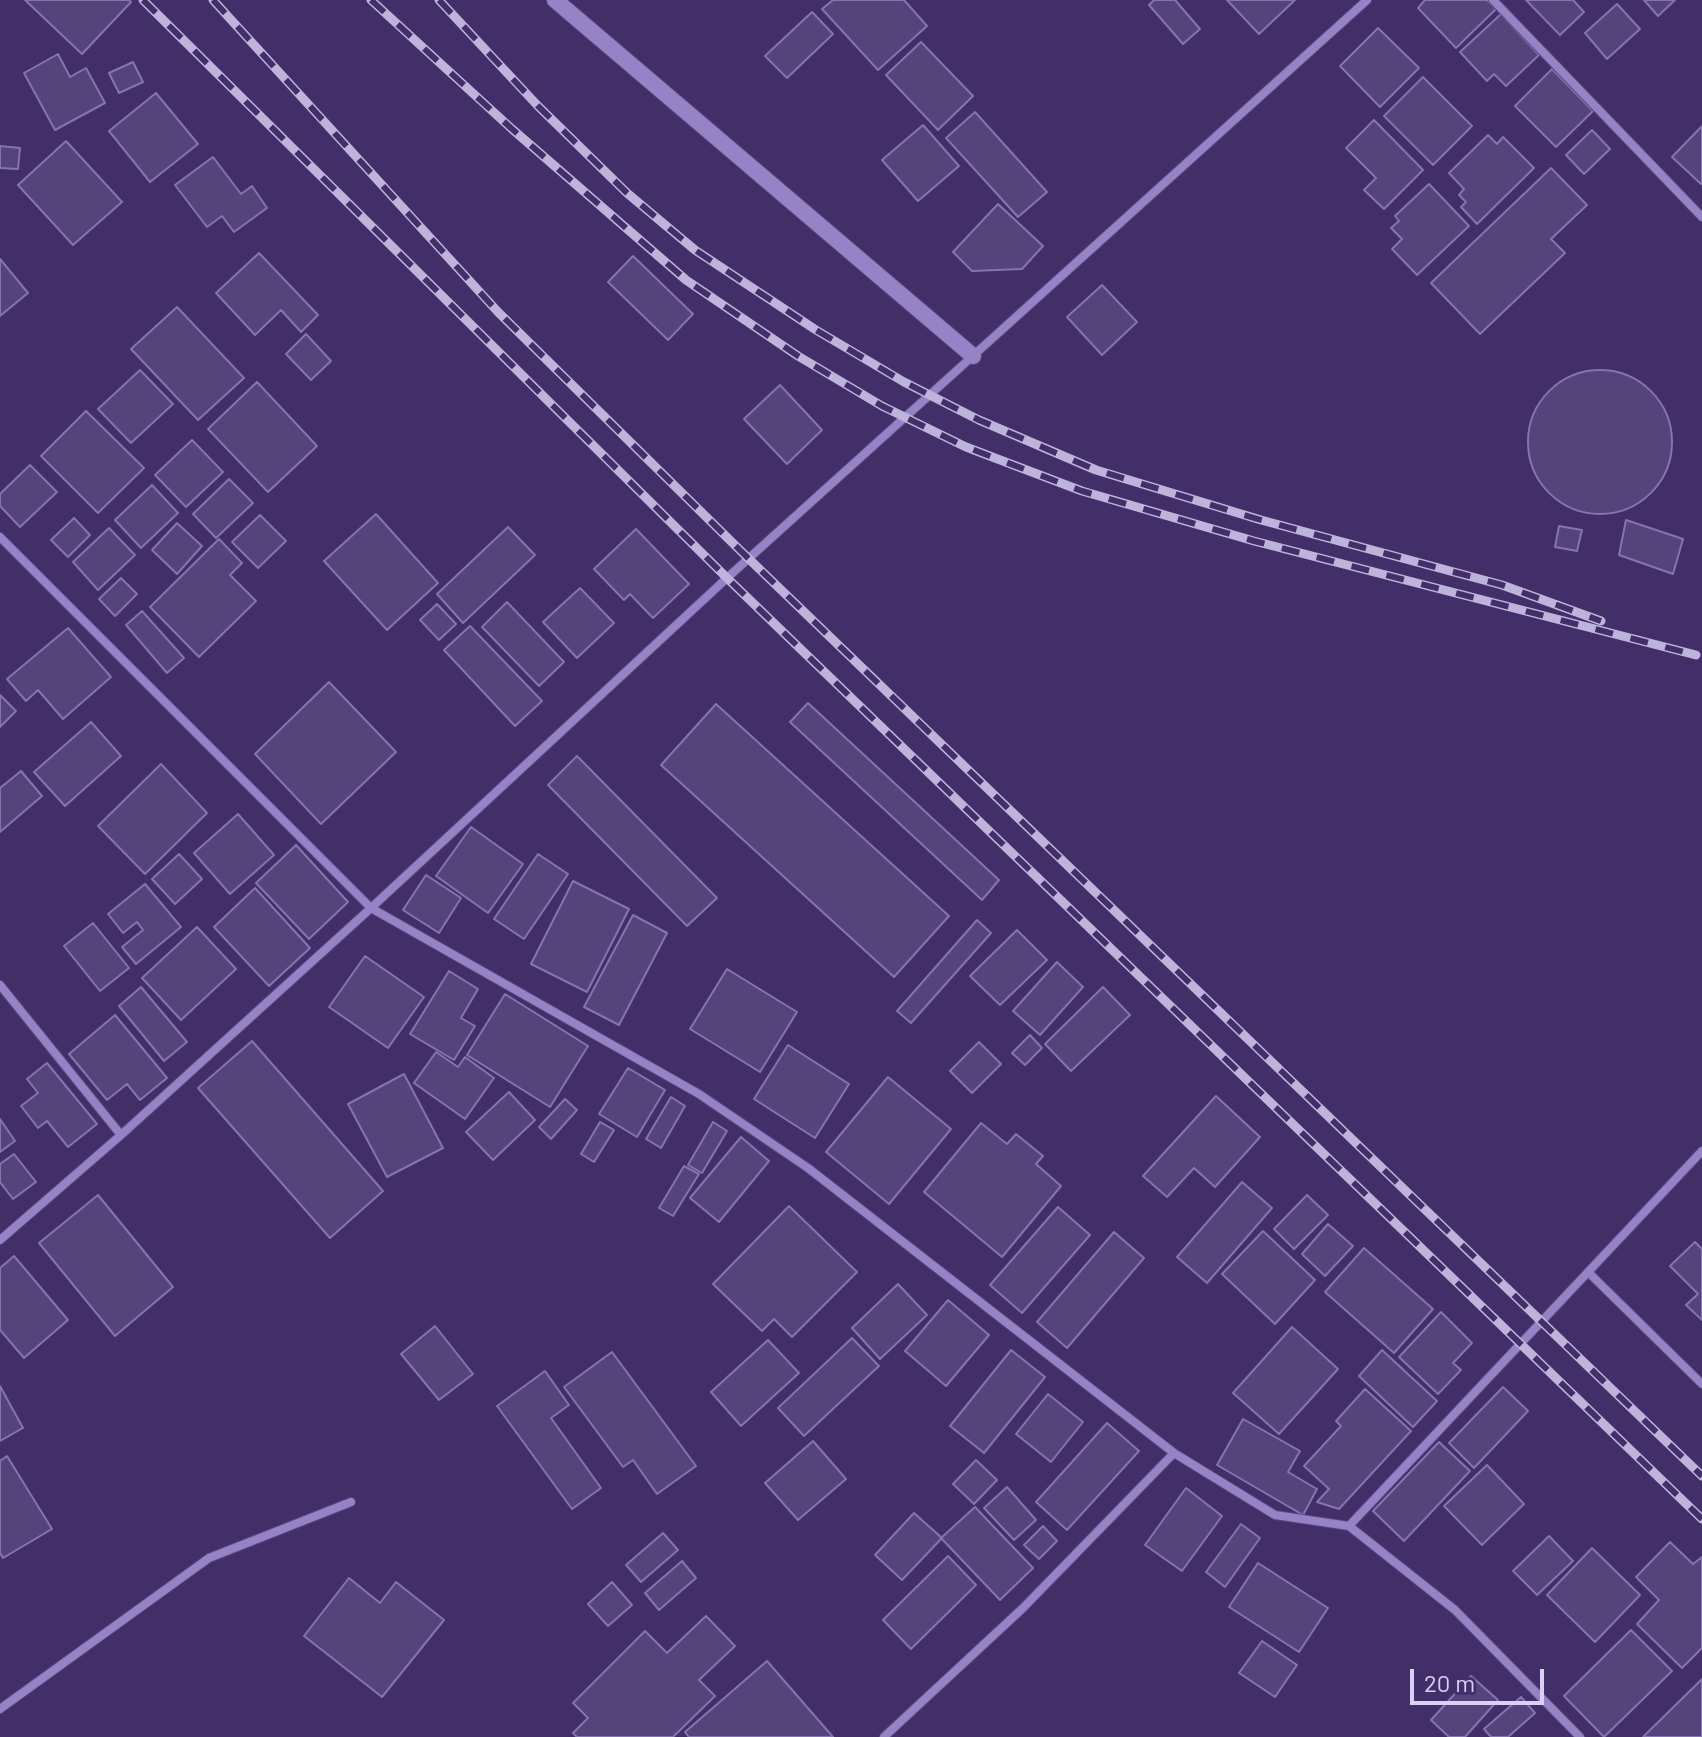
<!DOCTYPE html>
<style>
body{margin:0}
#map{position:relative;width:1702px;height:1737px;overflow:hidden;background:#422e69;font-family:Barlow,sans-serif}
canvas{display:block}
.scale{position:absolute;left:1410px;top:1669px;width:134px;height:36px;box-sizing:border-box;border:4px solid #d9d1f5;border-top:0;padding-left:10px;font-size:24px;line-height:28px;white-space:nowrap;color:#d9d1f5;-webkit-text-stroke:6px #422e69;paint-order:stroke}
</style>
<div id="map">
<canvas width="1702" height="1737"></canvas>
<div class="scale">20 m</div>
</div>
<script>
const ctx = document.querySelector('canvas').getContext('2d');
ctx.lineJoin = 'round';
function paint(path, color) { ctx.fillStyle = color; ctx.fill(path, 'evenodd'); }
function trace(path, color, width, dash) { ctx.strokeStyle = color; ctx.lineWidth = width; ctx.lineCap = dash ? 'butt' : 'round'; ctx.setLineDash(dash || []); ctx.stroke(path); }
const building = new Path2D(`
 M25 0H129L131 2 82 54Z
 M833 0H904L927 26 878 70 822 9Z
 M1154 0H1175L1200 29 1183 44 1149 5Z
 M1227 0H1295L1259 34Z
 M1425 0H1487L1496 9 1456 48 1418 8Z
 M1526 0H1573L1584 12 1560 35Z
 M1644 0H1675L1658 16Z
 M1617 4 1640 29 1607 59 1585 33Z
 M812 12 833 34 787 78 765 56Z
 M1501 14 1539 55 1506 86 1494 74 1487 81 1460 52Z
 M1378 28 1419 68 1380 107 1340 66Z
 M921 42 973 96 938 130 886 75Z
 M58 54 70 77 86 68 105 103 55 130 24 73Z
 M133 62 143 82 119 93 109 73Z
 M1552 69 1593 111 1556 147 1515 106Z
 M1423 77 1472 126 1433 165 1384 116Z
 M156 93 198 144 150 182 109 131Z
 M975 112 1047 192 1018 217 946 138Z
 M1374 120 1423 170 1384 209 1364 190 1376 178 1346 148Z
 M923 125 959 166 918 201 882 160Z
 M1702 126V183L1701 184 1672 157Z
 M1592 130 1610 149 1584 174 1566 155Z
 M1488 135 1497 144 1503 137 1534 168 1477 224 1461 207 1466 202 1459 195 1464 189 1449 173Z
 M66 141 122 202 73 245 18 185Z
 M0 146 20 148 18 169 0 168Z
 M213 157 241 194 252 186 267 208 234 232 222 216 207 227 175 185Z
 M1551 168 1587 205 1551 239 1565 253 1480 334 1431 283Z
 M1429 184 1469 226 1417 275 1392 249 1402 239 1391 228 1399 221 1395 216Z
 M998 204 1043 246 1022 269 972 271 953 252Z
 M259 253 318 315 301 332 281 310 255 335 216 293Z
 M633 256 693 314 668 340 608 282Z
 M0 259 28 293 0 316Z
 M1102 285 1137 322 1102 355 1067 317Z
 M177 307 244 378 198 420 131 349Z
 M306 334 331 361 311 380 286 354Z
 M1528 442a72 72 0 1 1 144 0a72 72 0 1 1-144 0Z
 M140 370 173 404 131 443 98 409Z
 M257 382 317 446 268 492 208 429Z
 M780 385 822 430 787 464 744 419Z
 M86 411 144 468 98 513 41 456Z
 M192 440 223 472 186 507 155 475Z
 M30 465 57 492 20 527 0 506V494Z
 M229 479 253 503 216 538 193 514Z
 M152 485 178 513 141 548 115 520Z
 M376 514 438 583 387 630 324 561Z
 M260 515 286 541 258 568 232 542Z
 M74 518 90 535 68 557 51 540Z
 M1626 520 1683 539 1673 574 1619 555Z
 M177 523 202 546 177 574 152 550Z
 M1559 526 1582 530 1577 551 1555 547Z
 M508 527 535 555 463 623 437 594Z
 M109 528 135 555 98 590 73 562Z
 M636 529 689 584 653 618 630 594 624 600 594 569Z
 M219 539 242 563 230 575 256 601 199 657 150 607Z
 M121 578 137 594 115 616 99 599Z
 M580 588 614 623 577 658 543 622Z
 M507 602 564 662 539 686 482 627Z
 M437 604 456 624 439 640 420 620Z
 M142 611 184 658 167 673 126 625Z
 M470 626 542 701 515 726 444 650Z
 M68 628 111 677 63 719 38 690 26 701 7 679Z
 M329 682 396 752 321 824 255 754Z
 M0 695 16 711 0 727Z
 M808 703 999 880 982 900 790 722Z
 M716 704 949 916 894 977 661 765Z
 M91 722 121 756 65 806 34 772Z
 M577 756 717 898 687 926 548 785Z
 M161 764 207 813 145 874 98 826Z
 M21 771 42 796 0 832V788Z
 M238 814 274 855 230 894 194 853Z
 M471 827 523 864 488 913 436 876Z
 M296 845 348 902 309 939 256 883Z
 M179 854 202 879 175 904 152 879Z
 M538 854 568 874 524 939 494 919Z
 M426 875 461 898 439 933 403 910Z
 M573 881 629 909 587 992 531 964Z
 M145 884 181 927 136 964 122 947 143 930 137 922 123 933 108 914Z
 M255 888 310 948 269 986 214 927Z
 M633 915 667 933 619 1025 584 1007Z
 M977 920 991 933 911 1023 897 1011Z
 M93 923 129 968 100 991 64 946Z
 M197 927 236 969 181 1020 142 978Z
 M1017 930 1047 960 1000 1005 970 976Z
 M365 956 424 997 388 1048 329 1007Z
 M1057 962 1083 987 1040 1035 1013 1011Z
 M727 969 797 1012 760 1072 690 1029Z
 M449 971 478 989 461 1018 475 1026 454 1060 410 1034Z
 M141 987 187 1042 164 1061 119 1006Z
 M1103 987 1130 1015 1071 1071 1045 1044Z
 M505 994 588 1046 550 1107 467 1055Z
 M115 1015 167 1078 140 1100 127 1084 107 1100 69 1054Z
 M1030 1035 1042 1048 1025 1065 1012 1053Z
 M252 1041 383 1191 330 1238 198 1088Z
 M979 1042 1001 1064 972 1093 950 1071Z
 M788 1045 849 1084 815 1138 754 1099Z
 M436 1052 458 1067 465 1057 494 1078 465 1119 414 1083Z
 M47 1063 97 1124 68 1147 47 1121 38 1128 21 1106 38 1093 27 1079Z
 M628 1068 665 1090 637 1137 599 1114Z
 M404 1074 443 1148 387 1177 348 1104Z
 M888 1077 951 1129 889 1204 826 1152Z
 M509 1092 535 1120 493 1160 466 1132Z
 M1216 1096 1260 1137 1215 1187 1194 1168 1167 1197 1143 1176Z
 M671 1097 685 1106 661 1148 646 1139Z
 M565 1099 577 1110 551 1139 539 1127Z
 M0 1119 15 1141 0 1152Z
 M600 1122 614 1130 594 1162 581 1154Z
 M713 1122 727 1131 702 1173 688 1165Z
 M981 1123 1007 1144 1016 1134 1043 1156 1036 1164 1061 1186 1002 1257 924 1192Z
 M741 1137 769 1161 719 1222 690 1198Z
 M14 1154 36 1182 13 1199 0 1182V1164Z
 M684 1166 699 1174 673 1216 659 1208Z
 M1242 1182 1272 1208 1207 1283 1177 1257Z
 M98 1195 173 1287 115 1336 39 1243Z
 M1307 1195 1328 1215 1294 1249 1274 1229Z
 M789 1206 857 1272 792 1337 774 1319 762 1331 713 1284Z
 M1058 1207 1090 1235 1022 1313 990 1285Z
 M1328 1224 1353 1246 1325 1276 1302 1254Z
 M1263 1231 1315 1280 1275 1324 1222 1274Z
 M1114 1232 1144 1258 1067 1348 1037 1322Z
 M1695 1242 1702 1249V1320L1686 1305 1698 1294 1670 1266Z
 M1364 1248 1433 1309 1394 1353 1325 1292Z
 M14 1256 68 1320 24 1358 0 1330V1268Z
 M898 1284 927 1315 880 1359 852 1328Z
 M948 1300 989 1335 946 1386 905 1351Z
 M1441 1312 1472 1343 1453 1363 1461 1370 1438 1394 1399 1357Z
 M435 1326 473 1374 439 1400 401 1354Z
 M1292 1327 1338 1369 1279 1434 1233 1393Z
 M852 1338 879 1366 804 1436 778 1408Z
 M768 1340 799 1373 741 1426 711 1392Z
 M1011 1350 1045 1377 984 1453 950 1426Z
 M1382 1350 1437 1401 1413 1427 1359 1376Z
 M612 1352 696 1466 657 1494 633 1460 623 1467 564 1387Z
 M545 1371 569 1405 551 1418 601 1488 572 1509 497 1406Z
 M0 1386 23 1428 0 1441Z
 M1503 1387 1528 1411 1474 1468 1449 1443Z
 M1365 1389 1411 1431 1339 1509 1317 1502 1329 1489 1304 1466 1341 1426 1336 1421Z
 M1048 1394 1083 1422 1051 1462 1016 1434Z
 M1243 1419 1300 1451 1288 1472 1317 1489 1303 1515 1217 1465Z
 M1107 1423 1139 1451 1067 1530 1036 1502Z
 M813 1441 846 1479 798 1520 765 1483Z
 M1439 1442 1470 1471 1404 1541 1373 1511Z
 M7 1456 52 1529 3 1558 0 1553V1461Z
 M976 1460 997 1480 974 1504 953 1484Z
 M1487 1465 1524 1504 1482 1545 1444 1506Z
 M1007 1487 1036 1520 1014 1540 984 1508Z
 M1186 1488 1222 1516 1182 1571 1145 1545Z
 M975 1507 1033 1568 1000 1600 941 1538Z
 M914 1513 942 1538 902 1580 875 1555Z
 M1241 1524 1260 1538 1225 1587 1206 1572Z
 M1043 1526 1057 1541 1039 1559 1024 1545Z
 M663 1533 678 1550 641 1582 626 1565Z
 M1549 1536 1573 1561 1537 1595 1513 1571Z
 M1670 1542 1693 1564 1702 1557V1648L1682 1668 1637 1624 1659 1600 1636 1577Z
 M1592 1548 1640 1595 1595 1642 1547 1595Z
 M948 1556 976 1585 911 1649 883 1620Z
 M682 1561 696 1578 659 1610 645 1593Z
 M1258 1563 1328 1608 1299 1652 1229 1607Z
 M349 1578 380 1603 396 1582 444 1620 382 1697 304 1636Z
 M612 1582 632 1605 608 1626 588 1604Z
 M706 1616 735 1646 699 1680 715 1696 673 1737H577L573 1733 588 1718 573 1703 645 1631 667 1653Z
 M1631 1630 1672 1671 1604 1737 1564 1696Z
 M1262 1641 1297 1665 1275 1697 1239 1673Z
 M767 1661 833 1737H689L685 1732Z
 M1471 1676 1498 1700 1465 1737H1449L1431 1720Z
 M1702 1679V1737H1643Z
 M1521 1697 1535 1713 1508 1737H1491L1484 1729Z`);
paint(building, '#55447c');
trace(building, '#8573b4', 2);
const street = new Path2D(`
 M1493 0 1702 217
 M0 537 371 908 699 1094 808 1168 1174 1453 1275 1515 1349 1526 1455 1610 1580 1737
 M0 985 121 1135
 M0 1240 121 1135 371 908 727 578 1367 0
 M1588 1272 1702 1384
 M1349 1526 1702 1151
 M0 1709 209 1558 351 1502
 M884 1737 1023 1608 1174 1453`);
const secondary = new Path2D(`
 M555 0 973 356`);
trace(street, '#5a487b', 10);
trace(secondary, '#5a487b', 18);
trace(street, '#9683c7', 8);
trace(secondary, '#9683c7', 16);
const rail = new Path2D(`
 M143 0 727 578 1702 1519
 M213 0 498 312 749 559 1702 1476
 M371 0 512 129 686 280 798 356 882 406 966 447 1082 491 1254 541 1696 655
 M439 0 538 106 627 193 695 250 816 330 904 382 979 420 1096 470 1261 520 1502 585 1601 621`);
trace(rail, '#bdb3db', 9);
trace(rail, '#422e69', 6, [18]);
</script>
